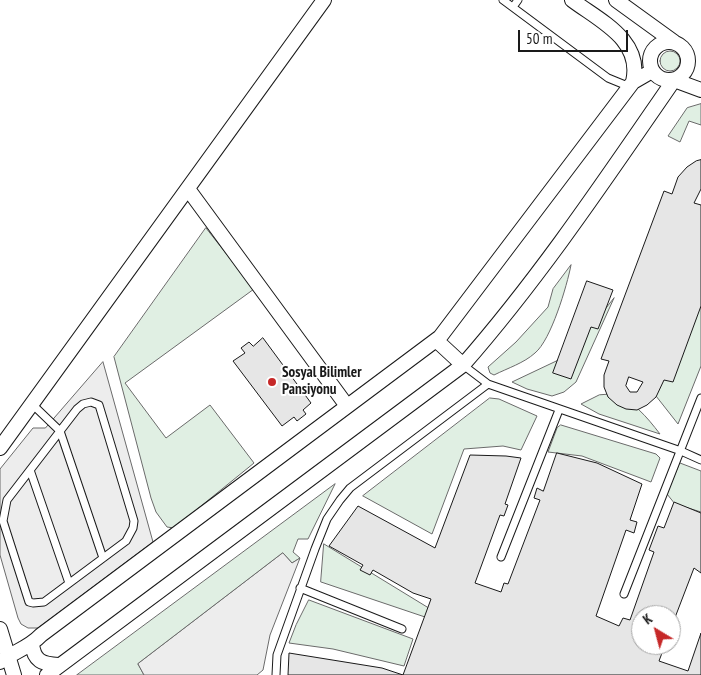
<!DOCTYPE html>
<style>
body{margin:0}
#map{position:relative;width:701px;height:675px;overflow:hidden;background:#fff;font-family:"PT Sans Narrow",sans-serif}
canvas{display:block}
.north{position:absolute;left:631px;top:605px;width:50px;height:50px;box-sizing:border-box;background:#fff;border:1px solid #a3a3a3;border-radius:50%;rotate:323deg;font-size:14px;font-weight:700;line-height:20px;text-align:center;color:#1a1a1a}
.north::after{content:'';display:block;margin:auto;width:18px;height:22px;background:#c62828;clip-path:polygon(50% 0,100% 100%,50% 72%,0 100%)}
.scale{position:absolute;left:518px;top:30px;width:110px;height:22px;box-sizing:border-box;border:2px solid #1a1a1a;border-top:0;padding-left:6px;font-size:15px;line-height:18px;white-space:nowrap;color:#1a1a1a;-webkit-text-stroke:4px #fff;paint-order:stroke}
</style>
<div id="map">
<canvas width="701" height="675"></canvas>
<div class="north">K</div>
<div class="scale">50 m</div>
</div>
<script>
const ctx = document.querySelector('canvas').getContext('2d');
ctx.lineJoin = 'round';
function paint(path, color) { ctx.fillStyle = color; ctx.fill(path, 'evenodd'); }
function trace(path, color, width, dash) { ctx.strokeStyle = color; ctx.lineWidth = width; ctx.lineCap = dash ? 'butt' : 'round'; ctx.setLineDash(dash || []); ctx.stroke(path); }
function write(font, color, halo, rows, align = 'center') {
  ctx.font = font + ' "PT Sans Narrow",sans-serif'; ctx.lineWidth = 4; ctx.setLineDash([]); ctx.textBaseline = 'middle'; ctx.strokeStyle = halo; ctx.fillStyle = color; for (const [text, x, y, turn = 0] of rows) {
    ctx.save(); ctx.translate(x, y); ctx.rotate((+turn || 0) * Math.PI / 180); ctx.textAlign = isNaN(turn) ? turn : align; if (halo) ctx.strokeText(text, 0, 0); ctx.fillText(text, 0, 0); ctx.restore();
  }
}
const green = new Path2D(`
 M660 61a10 10 0 1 1 20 0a10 10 0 1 1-20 0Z
 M701 104V125L689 121 680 142 668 136 687 108Z
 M206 228 254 289 125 383 166 438 210 405 254 463 174 528 167 527 156 512 151 498 114 357Z
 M701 264V366L678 424 656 396Z
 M571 265C567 286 551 340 535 353 524 363 508 368 494 375L490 373 488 367 516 342 548 307 553 289Z
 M614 298 576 382 564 392 552 396 527 389 512 382 569 355Z
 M612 394C634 401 646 416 660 434L599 414 581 404 599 395Z
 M490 398 499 399 537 416 521 450 503 446 464 449 432 534 363 496Z
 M561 425 656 454 660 458 651 482 582 456 548 452 557 428Z
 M680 463 701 471V512L675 504 667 494Z
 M335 484 308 539H298L293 552 300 558 292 563 283 553 138 664 144 675H77Z
 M324 544 432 610 425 617 321 582Z
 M309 600 413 639 404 666 333 649 289 643 296 625Z`);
paint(green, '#e0efe3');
trace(green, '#6a6a6a', 1);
const parking = new Path2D(`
 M103 362 153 542 38 628H28L21 624 18 618 0 555V469L33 428H45Z
 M283 553 292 563 300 558 270 635 263 670 257 675H144L138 664Z`);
paint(parking, '#ededed');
trace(parking, '#6a6a6a', 1);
const building = new Path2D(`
 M701 160V189L694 203 701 205V306L673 382 664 380 656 397 647 405 637 410 626 409 617 405 608 397 604 387V375L609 361 601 359 664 191 672 194 678 177 687 167 696 161ZM629 377 643 382 637 392H630L626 386Z
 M587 281 613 290 598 329 591 327 571 379 553 373Z
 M263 338 311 403 303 410 306 414 297 421 294 417 282 426 233 361 245 353 241 348 249 342 253 346Z
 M557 453 597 463 642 484 630 520 637 522 634 533 626 530 596 616 619 626 623 618 630 620 654 552 649 550 658 526 664 528 674 502 701 513V573L694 568 671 628V615H641V645H665L659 661 688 671 701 633V675H288L289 653 382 668 403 675 431 599 413 593 373 570 370 575 360 570 363 565 329 546 358 506 435 548 470 455 506 456 521 458 505 504 508 505 504 516 500 515 475 583 501 592 504 583 508 584 540 500 534 498 537 488 543 491Z`);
paint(building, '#e6e6e6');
trace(building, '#1a1a1a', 1);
const lane = new Path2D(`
 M503 0 608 78 630 87
 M513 7 518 0
 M463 365 488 384
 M91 402 99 405 134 521 133 528 126 541 44 602 33 603 29 602 3 521 7 500 77 409 83 404Z
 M32 404 60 431 103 558
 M30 470 69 583
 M501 557 559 410
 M300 588 402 629
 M624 594 701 398
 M276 675 277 655 315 549 327 519 340 500 350 488 488 384 681 451 701 460`);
const street = new Path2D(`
 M572 0C600 21 643 40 633 82
 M616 0 674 42
 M650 61a19 19 0 1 1 38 0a19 19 0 1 1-38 0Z
 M188 189 347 406
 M436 340 463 365
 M0 448 324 0
 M0 629 14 675
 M32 644C34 661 42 664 58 665
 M0 662C13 652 29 648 41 635L440 337 633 82 652 71
 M47 675 463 365C541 276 607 177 674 80L701 90`);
trace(lane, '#1a1a1a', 9);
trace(street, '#1a1a1a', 16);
trace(lane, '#fff', 7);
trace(street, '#fff', 14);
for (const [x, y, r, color] of [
 [272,382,5,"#c62828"]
]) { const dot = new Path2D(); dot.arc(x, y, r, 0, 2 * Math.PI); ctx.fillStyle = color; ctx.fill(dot); trace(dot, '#fff', 2); }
write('bold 15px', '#1a1a1a', '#fff', [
 ["Sosyal Bilimler",282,373],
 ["Pansiyonu",282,390]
], 'left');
</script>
